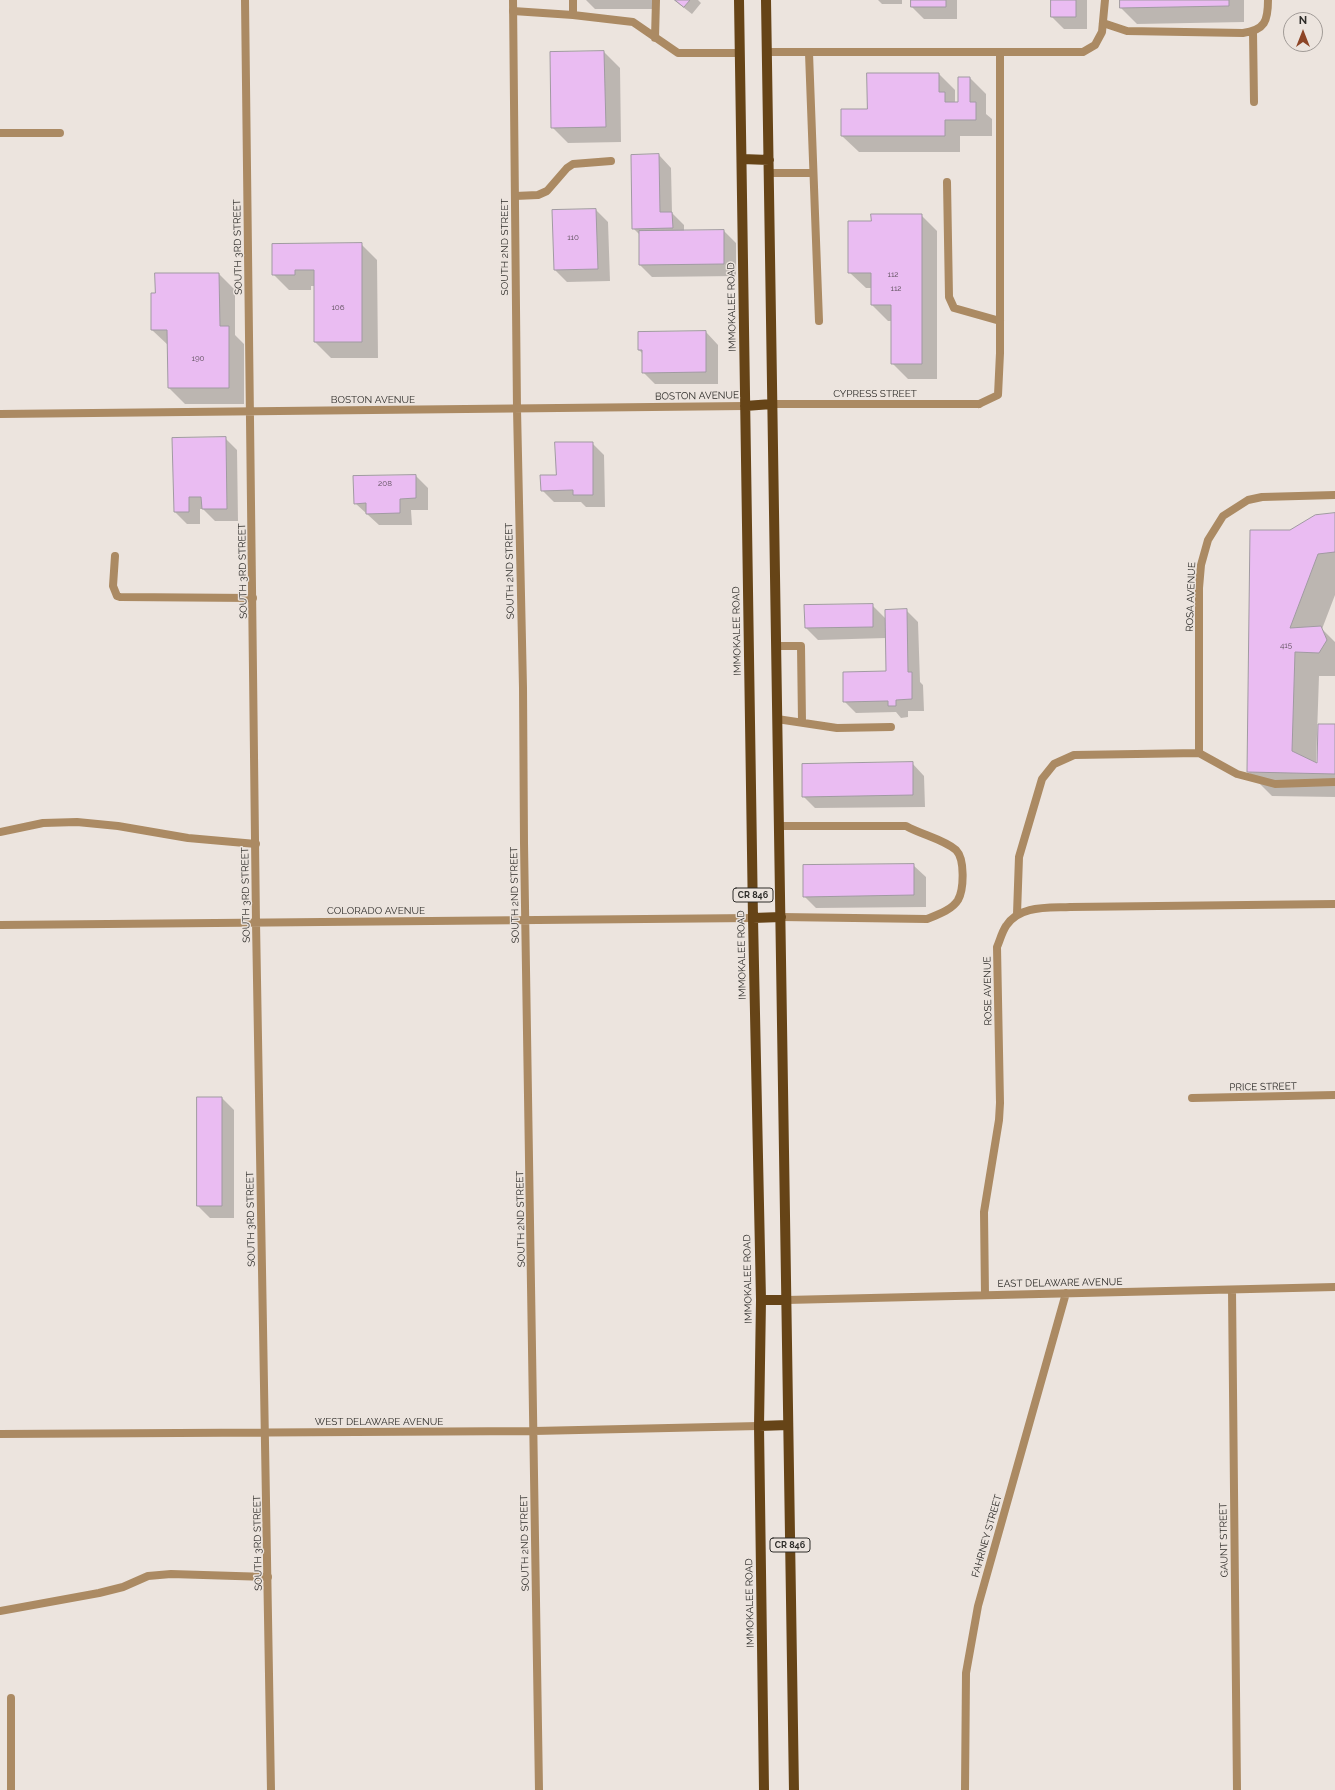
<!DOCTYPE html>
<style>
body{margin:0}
#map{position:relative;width:1335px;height:1790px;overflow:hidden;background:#ece4de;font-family:Raleway,sans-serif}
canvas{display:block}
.north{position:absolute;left:1283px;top:12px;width:40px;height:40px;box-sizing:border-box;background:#ece4de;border:1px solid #a09a96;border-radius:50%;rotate:0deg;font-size:11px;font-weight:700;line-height:16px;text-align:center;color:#2e2c29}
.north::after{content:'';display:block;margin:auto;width:14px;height:18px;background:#8d4526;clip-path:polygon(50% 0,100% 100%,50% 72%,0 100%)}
</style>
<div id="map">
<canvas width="1335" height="1790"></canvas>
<div class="north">N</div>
</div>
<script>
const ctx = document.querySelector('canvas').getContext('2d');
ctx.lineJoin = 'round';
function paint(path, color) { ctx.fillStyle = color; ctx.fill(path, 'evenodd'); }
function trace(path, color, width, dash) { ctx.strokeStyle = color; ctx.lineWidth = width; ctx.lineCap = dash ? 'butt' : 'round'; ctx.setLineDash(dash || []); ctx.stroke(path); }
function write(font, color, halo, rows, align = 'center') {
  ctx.font = font + ' Raleway,sans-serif'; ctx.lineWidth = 3; ctx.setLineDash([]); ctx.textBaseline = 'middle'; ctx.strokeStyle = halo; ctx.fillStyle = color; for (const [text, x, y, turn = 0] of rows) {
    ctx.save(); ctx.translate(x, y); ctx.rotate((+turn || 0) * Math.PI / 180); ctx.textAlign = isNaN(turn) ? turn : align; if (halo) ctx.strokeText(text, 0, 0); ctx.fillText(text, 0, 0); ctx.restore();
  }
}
paint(new Path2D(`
 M586 0H654V9H595Z
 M674 0H698L701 3 692 14Z
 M878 0H902V4H882Z
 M912 0H957V19H924L912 7Z
 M1052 0H1087V29H1064L1052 17Z
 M1121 0H1244V22L1137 24 1121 8Z
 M604 52 620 68 621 142 568 143 552 127Z
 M939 74 955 90V103H959L970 78 986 94V114L992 119V136H960V152H859L842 136 868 110Z
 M659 155 671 168 672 213 684 225V231H724L736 243V276L652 277 640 265V235L633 228Z
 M596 210 608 222 610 281 567 282 555 270 553 211Z
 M921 215 937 231V379H908L892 363V321H888L872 305V288H866L849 272 872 222Z
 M361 244 377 260 378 358H331L315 342V286H311V290H289L273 274Z
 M219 274 235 290V335L244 344V404H185L169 388V346L152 330Z
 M706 332 718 345V384H655L643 372V354L639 350Z
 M225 438 237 450 238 521H215L203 509H200V524H187L175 512 174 439Z
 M592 443 604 455 605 507H586L581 502H554L542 490Z
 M416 476 428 488V510H411L412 525H379L355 503Z
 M1335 514V595L1322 629 1335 642V676H1319L1316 764 1318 765 1335 725V797L1272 796 1248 772 1251 531H1291Z
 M872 605 886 619 906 610 918 622 920 682 923 685 924 711H908V717L901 718 896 712 856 713 844 701 887 672 886 638 818 640 806 628Z
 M912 763 924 776 925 807 815 808 803 796Z
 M913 865 926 877V907L816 908 804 896Z
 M222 1098 234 1110V1218H210L198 1206Z`), '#0003');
const building = new Path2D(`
 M675 0H690L684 7Z
 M911 0H946V7H911Z
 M1051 0H1076V17H1051Z
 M1120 0H1229V6L1120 8Z
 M604 51 606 127 551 128 550 52Z
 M867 73H939V92H945V102H958V77H970V102H976V120H945V136H841V109H867Z
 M659 154 660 212H672L673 228 632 229 631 155Z
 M596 209 598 269 554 270 552 210Z
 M871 214H922V364H891V305H871V273H848V221H871Z
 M724 230V264L639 265V231Z
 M362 243V342H314V270H295V275H272V244Z
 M155 273H219L220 326H229V388H168L167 330H151V293H155Z
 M706 331V372L642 373V350H638V332Z
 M226 437 227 509H202L201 497H189V512H174L172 438Z
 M555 442H593V495H573V490L541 491 540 475H556Z
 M416 475V498L400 499V513L366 514V503L354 504 353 476Z
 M1335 513V552L1318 554 1290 628 1321 626 1327 640 1319 653 1295 652 1292 751 1317 763 1318 724H1335V774L1247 772 1250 530H1290L1315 515Z
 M873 604V627L805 628 804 605Z
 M907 609 908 672H912V699L896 700V706H888V701L843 702V672L886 671 885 610Z
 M913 762V795L802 797V764Z
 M914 864V895L803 897V865Z
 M197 1097H222V1206H197Z`);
paint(building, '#eabcf2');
trace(building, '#a09aa1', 1);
trace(new Path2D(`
 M513 11 573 15V0
 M573 15 633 22 678 53H740
 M1103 23 1127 31 1243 33C1265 30 1268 21 1268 0
 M1253 32 1254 102
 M655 38 656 0
 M809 53 819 321
 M0 133H60
 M769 173H813
 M947 182 949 297 954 308 1000 321
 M515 196 538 195 547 191 567 168 573 164 611 161
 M979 404 998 395 1000 353V52
 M115 556 113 586 117 596 120 597 253 598
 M776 646H801L802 722
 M777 719 837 728 891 727
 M779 826H906C922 835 943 839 956 850 965 859 964 889 958 900 952 910 937 915 927 919L781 917
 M0 832 43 823 77 822 118 826 188 838 256 844
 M0 1611 99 1593 123 1587 148 1576 171 1574 268 1577`), '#ab8a63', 8);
trace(new Path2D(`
 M245 0 256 922 271 1790
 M513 0 517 409 523 688 524 843 539 1790
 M767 52H1083L1095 45 1102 32 1105 0
 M772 404H979
 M0 414 745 406
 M1199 753V588L1201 565 1208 540 1223 516 1248 500 1262 497 1335 495
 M1017 914 1019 857 1042 779 1054 764 1074 755 1199 753 1237 774 1275 784 1335 782
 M0 925 753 918
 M1192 1098 1335 1095
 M1232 1290 1237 1790
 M985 1295 984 1212 999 1120 1000 1103 997 947C1000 940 1002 932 1006 926 1019 905 1048 908 1070 907L1335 904
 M786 1300 1335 1287
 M0 1434 534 1431 759 1426
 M11 1698V1790
 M965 1790 966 1673 978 1606 1066 1293`), '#ab8a63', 8);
trace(new Path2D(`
 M739 0 753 918 761 1300 759 1426 764 1790
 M766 0 794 1790
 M742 159 769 160
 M745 406 772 404
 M753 918 781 917
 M761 1300H786
 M759 1426 788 1425`), '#664417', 10);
write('8px', '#5d505b', null, [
 ["110",573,238],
 ["112",893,275],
 ["112",896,289],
 ["106",338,308],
 ["190",198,359],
 ["208",385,484],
 ["415",1286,646]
]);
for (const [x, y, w] of [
 [753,895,40],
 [790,1545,40]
]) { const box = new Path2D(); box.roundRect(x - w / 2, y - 7, w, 14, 3); ctx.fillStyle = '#ece4de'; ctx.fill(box); trace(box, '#2e2c29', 1); }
write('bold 9px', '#2e2c29', null, [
 ["CR 846",753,895],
 ["CR 846",790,1545]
]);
write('10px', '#2e2c29', '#ece4de', [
 ["SOUTH 3RD STREET",238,247,-91],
 ["SOUTH 2ND STREET",505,247,-90],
 ["IMMOKALEE ROAD",732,307,-91],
 ["CYPRESS STREET",875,394],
 ["BOSTON AVENUE",697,396,-1],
 ["BOSTON AVENUE",373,400],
 ["SOUTH 3RD STREET",243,571,-91],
 ["SOUTH 2ND STREET",510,571,-91],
 ["ROSA AVENUE",1191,597,-88],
 ["IMMOKALEE ROAD",737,631,-91],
 ["SOUTH 3RD STREET",246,895,-91],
 ["SOUTH 2ND STREET",515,895,-91],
 ["COLORADO AVENUE",376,911],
 ["IMMOKALEE ROAD",742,955,-91],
 ["ROSE AVENUE",988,991,-91],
 ["PRICE STREET",1263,1087,-1],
 ["SOUTH 3RD STREET",251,1219,-91],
 ["SOUTH 2ND STREET",521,1219,-91],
 ["IMMOKALEE ROAD",748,1279,-91],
 ["EAST DELAWARE AVENUE",1060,1283,-1],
 ["WEST DELAWARE AVENUE",379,1422],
 ["FAHRNEY STREET",987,1536,-74],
 ["GAUNT STREET",1224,1540,-91],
 ["SOUTH 3RD STREET",258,1543,-91],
 ["SOUTH 2ND STREET",525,1543,-91],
 ["IMMOKALEE ROAD",750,1603,-91]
]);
</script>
